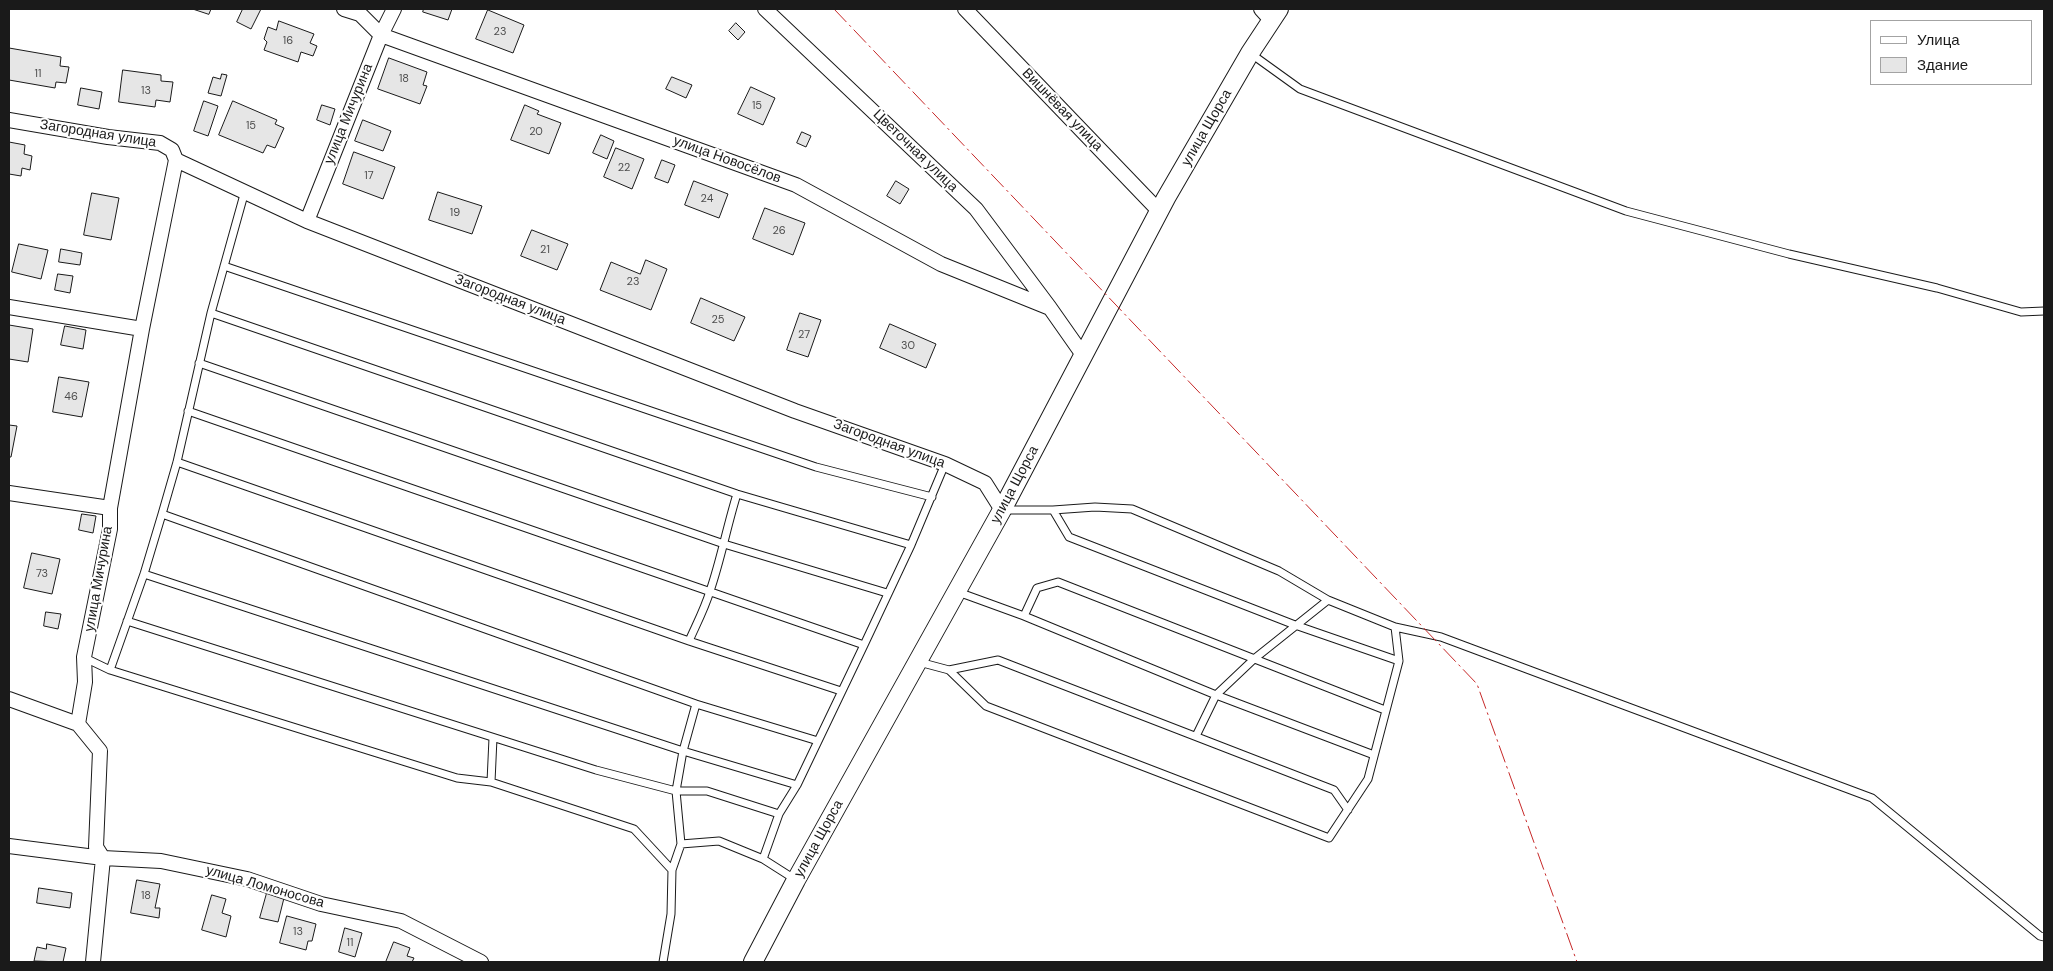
<!DOCTYPE html>
<meta charset="utf-8">
<style>
body{margin:0}
#map{position:relative;width:2053px;height:971px;overflow:hidden;background:#fff;font-family:"DM Sans",sans-serif}
canvas{display:block}
.frame{position:absolute;inset:0;border:10px solid #1a1a1a;pointer-events:none}
.legend{position:absolute;left:1870px;top:20px;width:162px;height:65px;box-sizing:border-box;background:#fff;border:1px solid #a3a3a3;margin:0;padding:6px 9px;list-style:none;font-size:15px;color:#1a1a1a}
.legend li{display:flex;align-items:center;gap:10px;height:25px}
.legend b{width:25px;border:1px solid #a3a3a3}
</style>
<div id="map">
<canvas width="2053" height="971"></canvas>
<div class="frame"></div>
<ul class="legend">
<li><b style="height:6px;background:#fff"></b>Улица</li>
<li><b style="height:14px;background:#e6e6e6"></b>Здание</li>
</ul>
</div>
<script>
const ctx = document.querySelector('canvas').getContext('2d');
ctx.lineJoin = 'round';
function paint(path, color) { ctx.fillStyle = color; ctx.fill(path, 'evenodd'); }
function trace(path, color, width, dash) { ctx.strokeStyle = color; ctx.lineWidth = width; ctx.lineCap = dash ? 'butt' : 'round'; ctx.setLineDash(dash || []); ctx.stroke(path); }
function write(font, color, halo, rows, align = 'center') {
  ctx.font = font + ' "DM Sans",sans-serif'; ctx.lineWidth = 4; ctx.setLineDash([]); ctx.textBaseline = 'middle'; ctx.strokeStyle = halo; ctx.fillStyle = color; for (const [text, x, y, turn = 0] of rows) {
    ctx.save(); ctx.translate(x, y); ctx.rotate((+turn || 0) * Math.PI / 180); ctx.textAlign = isNaN(turn) ? turn : align; if (halo) ctx.strokeText(text, 0, 0); ctx.fillText(text, 0, 0); ctx.restore();
  }
}
const building = new Path2D(`
 M193 9H211L209 14Z
 M243 9H261L251 29 237 22Z
 M424 9H452L448 20 423 12Z
 M488 10 524 25 513 53 476 39Z
 M279 21 314 34 310 43 317 46 313 56 301 52 298 62 264 50 267 42 264 39 268 27 276 30Z
 M736 23 745 32 738 40 729 31Z
 M9 48 61 57 60 66 69 67 66 83 56 82 55 88 9 80Z
 M389 58 427 72 423 85 427 86 420 104 378 89Z
 M123 70 161 75V81L173 82 170 102 156 100 155 107 119 102Z
 M222 74 227 75 221 96 208 93 213 77 220 79Z
 M672 77 692 85 686 98 666 89Z
 M751 87 775 98 763 125 738 114Z
 M81 88 102 92 99 109 78 105Z
 M204 101 218 106 208 136 194 131Z
 M233 101 277 120 275 124 284 128 275 148 267 145 263 153 219 135Z
 M322 105 335 109 330 125 317 120Z
 M525 105 539 111 537 114 561 123 549 154 511 140Z
 M363 120 391 131 383 151 355 141Z
 M802 132 811 136 806 147 797 143Z
 M601 135 614 141 607 159 593 153Z
 M9 142 25 145 24 154 32 156 30 170 22 168 21 176 9 174Z
 M616 148 644 159 632 189 604 177Z
 M354 152 395 167 383 199 343 184Z
 M662 160 675 165 668 183 655 178Z
 M694 181 728 194 719 218 685 205Z
 M896 181 909 189 900 204 887 196Z
 M438 192 482 206 472 234 429 220Z
 M92 193 119 198 111 240 84 235Z
 M765 208 805 223 793 255 753 239Z
 M532 230 568 244 557 270 521 256Z
 M19 244 48 250 41 279 12 272Z
 M61 249 82 253 80 265 59 262Z
 M646 260 667 269 651 310 600 290 611 262 640 274Z
 M58 274 73 276 70 293 55 290Z
 M701 298 745 317 734 341 691 323Z
 M800 313 821 320 808 357 787 350Z
 M890 324 936 344 926 368 880 348Z
 M9 325 33 329 28 362 9 359Z
 M65 326 86 330 83 349 61 345Z
 M59 377 89 382 82 417 53 412Z
 M9 425 17 426 11 457H9Z
 M82 514 96 516 93 533 79 530Z
 M32 553 60 559 52 594 24 588Z
 M46 612 61 614 58 629 44 626Z
 M137 880 160 884 155 908H160L159 918 131 913Z
 M39 888 72 893 70 908 37 903Z
 M267 893 284 898 278 922 260 918Z
 M212 895 226 899 222 913 231 916 226 937 202 930Z
 M287 916 316 924 312 941H308L306 950 280 943Z
 M345 928 362 933 355 957 339 952Z
 M394 942 410 948 407 956 414 958 412 962H386Z
 M47 944 66 948 63 962 34 961 37 947 46 949Z`);
paint(building, '#e6e6e6');
trace(building, '#1a1a1a', 1);
const service = new Path2D(`
 M1250 53 1300 89 1626 211 1789 254 1937 288 2021 312 2044 311
 M224 266 816 467 932 497
 M211 313 737 494 911 545
 M199 363 724 544 887 593
 M188 411 864 645
 M177 462 689 641 841 691
 M1003 510H1053L1069 537 1295 625 1399 661
 M162 514 696 704
 M144 574 683 751 797 785
 M958 592 1024 616 1216 695 1374 755
 M1024 616 1037 588 1058 582 1385 710
 M127 621 596 770 676 791H707L779 814
 M1395 627 1441 637 1872 798 2040 936 2044 937
 M689 641C696 625 705 608 710 591 721 559 727 526 737 494
 M85 658 110 670 457 778 491 782 634 829 672 870 681 844 719 841 763 859 796 880
 M919 662 949 670 986 706 1329 838 1368 779 1399 661 1395 627 1328 600 1279 571 1132 509 1095 507 1053 510
 M110 670 144 574 162 514 177 462 211 313 245 191
 M949 670 998 660 1334 790 1348 810
 M1196 736 1216 695 1254 659 1328 600
 M491 782 493 738
 M681 844 676 791 683 751 696 704 818 741
 M763 859 779 814 797 785 864 645 911 545 945 464
 M663 962 671 914 672 870`);
const minor = new Path2D(`
 M344 9 360 14 381 35 796 185 941 264 1050 308 1083 355
 M765 9 976 209 1050 308
 M965 9 1159 211
 M1261 9 1271 20
 M9 120 108 137 160 143 172 150 176 160 307 221 795 411 945 464 985 483 1002 510
 M307 221 381 35 394 9
 M9 307 142 329
 M9 493 110 508
 M9 699 78 724
 M9 846 103 858 161 861 247 879 321 904 401 921 481 962
 M93 962 103 858 96 847 100 751 78 724 85 682 84 657 110 529V508L142 329 176 160`);
const tertiary = new Path2D(`
 M753 962 796 880 1002 510 1166 198 1250 53 1279 9`);
trace(service, '#1a1a1a', 9);
trace(minor, '#1a1a1a', 16);
trace(tertiary, '#1a1a1a', 20);
trace(service, '#fff', 7);
trace(minor, '#fff', 14);
trace(tertiary, '#fff', 18);
trace(new Path2D(`
 M834 9 1477 684 1577 962`), '#c62828', 1, [18, 4, 2.5, 4]);
write('11px', '#4d4d4d', null, [
 ["23",500,32],
 ["16",288,41],
 ["11",38,74],
 ["18",404,79],
 ["13",146,91],
 ["15",757,106],
 ["15",251,126],
 ["20",536,132],
 ["22",624,168],
 ["17",369,176],
 ["24",707,199],
 ["19",455,213],
 ["26",779,231],
 ["21",545,250],
 ["23",633,282],
 ["25",718,320],
 ["27",804,335],
 ["30",908,346],
 ["46",71,397],
 ["73",42,574],
 ["18",146,896],
 ["13",298,932],
 ["11",350,943]
]);
write('14px', '#1a1a1a', '#fff', [
 ["Вишнёвая улица",1062,110,46],
 ["улица Мичурина",349,114,-68],
 ["улица Щорса",1207,128,-60],
 ["Загородная улица",98,134,9],
 ["Цветочная улица",915,151,44],
 ["улица Новосёлов",727,160,20],
 ["Загородная улица",510,300,21],
 ["Загородная улица",889,444,20],
 ["улица Щорса",1015,485,-62],
 ["улица Мичурина",99,579,-80],
 ["улица Щорса",819,839,-61],
 ["улица Ломоносова",265,887,16]
]);
</script>
